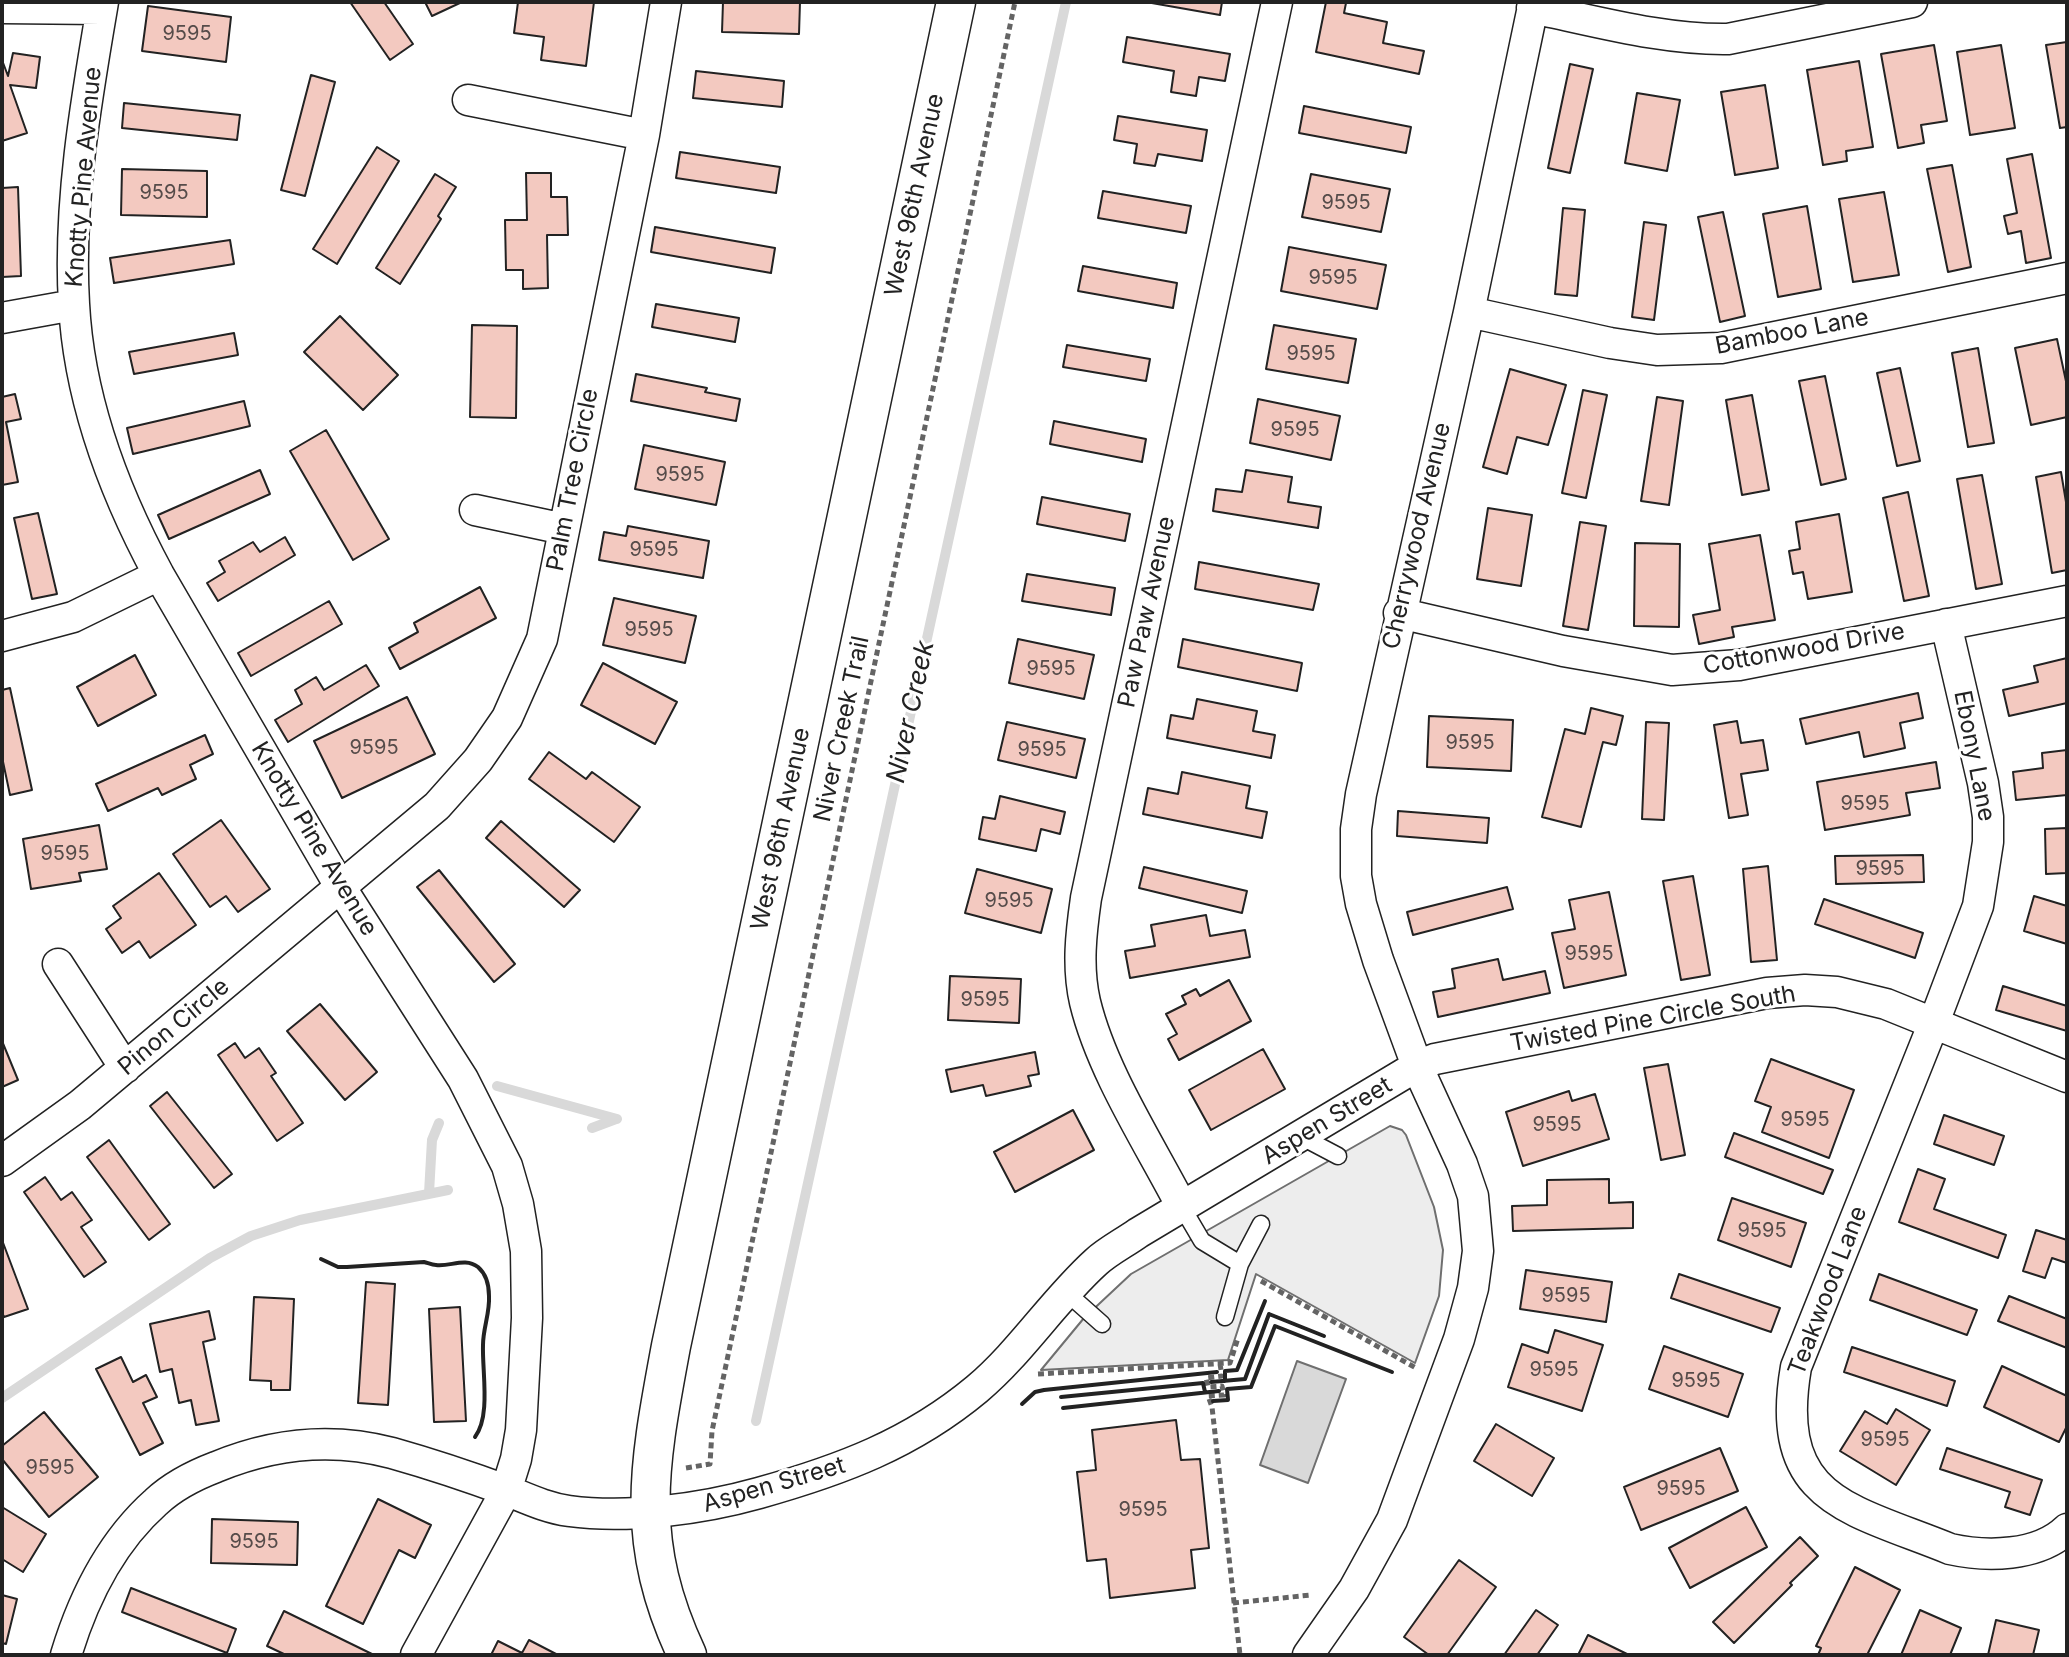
<!DOCTYPE html>
<style>
body{margin:0}
#map{position:relative;width:2069px;height:1657px;overflow:hidden;background:#fff;font-family:Inter,sans-serif}
canvas{display:block}
.frame{position:absolute;inset:0;border:4px solid #222;pointer-events:none}
</style>
<div id="map">
<canvas width="2069" height="1657"></canvas>
<div class="frame"></div>
</div>
<script>
const ctx = document.querySelector('canvas').getContext('2d');
ctx.lineJoin = 'round';
function paint(path, color) { ctx.fillStyle = color; ctx.fill(path, 'evenodd'); }
function trace(path, color, width, dash) { ctx.strokeStyle = color; ctx.lineWidth = width; ctx.lineCap = dash ? 'butt' : 'round'; ctx.setLineDash(dash || []); ctx.stroke(path); }
function write(font, color, halo, rows, align = 'center') {
  ctx.font = font + ' Inter,sans-serif'; ctx.lineWidth = 6; ctx.setLineDash([]); ctx.textBaseline = 'middle'; ctx.strokeStyle = halo; ctx.fillStyle = color; for (const [text, x, y, turn = 0] of rows) {
    ctx.save(); ctx.translate(x, y); ctx.rotate((+turn || 0) * Math.PI / 180); ctx.textAlign = isNaN(turn) ? turn : align; if (halo) ctx.strokeText(text, 0, 0); ctx.fillText(text, 0, 0); ctx.restore();
  }
}
const parking = new Path2D(`
 M1390 1126 1402 1130 1406 1135 1434 1207 1443 1250 1439 1296 1415 1363 1256 1274 1228 1360 1041 1370 1084 1318 1131 1274Z`);
paint(parking, '#ededed');
trace(parking, '#6f6f6f', 2);
const water = new Path2D(`
 M1297 1361 1346 1379 1308 1483 1260 1465Z`);
paint(water, '#d9d9d9');
trace(water, '#6f6f6f', 2);
trace(new Path2D(`
 M497 1086 617 1119
 M592 1128 616 1119
 M429 1193 432 1140 439 1123
 M2 1398 210 1258 251 1236 300 1220 448 1190
 M756 1421 1066 2`), '#d9d9d9', 10);
const building = new Path2D(`
 M350 2H384L413 44 390 60Z
 M425 2H462L432 16Z
 M518 2H594L586 66 541 60 544 37 514 33Z
 M723 2H800L799 34 722 32Z
 M1146 2H1222L1220 15Z
 M1326 2 1346 3 1344 13 1387 22 1383 43 1424 51 1419 74 1316 52Z
 M148 6 231 17 226 62 142 51Z
 M1127 37 1230 54 1225 81 1199 77 1196 96 1171 92 1174 71 1123 62Z
 M2067 42V127L2060 128 2046 45Z
 M1934 45 1947 121 1921 125 1924 143 1898 148 1881 54Z
 M2001 45 2015 128 1970 135 1957 52Z
 M13 53 40 57 36 88 10 85 27 133 2 141V60L8 76Z
 M1859 61 1873 147 1846 151 1847 161 1823 165 1807 70Z
 M1570 64 1593 69 1570 173 1548 168Z
 M696 71 784 81 782 107 693 98Z
 M311 75 335 82 305 196 281 190Z
 M1765 85 1778 168 1735 175 1721 92Z
 M1637 93 1680 100 1667 171 1625 163Z
 M124 103 240 115 237 140 122 128Z
 M1304 106 1411 127 1406 153 1299 133Z
 M1118 116 1207 130 1202 161 1158 154 1155 166 1134 163 1137 144 1114 140Z
 M377 147 399 161 337 264 313 249Z
 M680 152 780 167 776 193 676 178Z
 M2032 154 2051 258 2026 263 2021 231 2008 234 2004 216 2017 213 2007 159Z
 M1952 165 1971 267 1948 272 1927 169Z
 M122 169 207 171V217L121 215Z
 M526 173H551V197H567L568 235H547L548 288 523 289V270H506L505 220H527Z
 M435 174 456 187 438 216 441 219 400 284 376 268Z
 M1311 174 1390 189 1381 232 1302 217Z
 M18 187 21 276 2 277V188Z
 M1103 191 1191 206 1186 233 1098 218Z
 M1884 192 1899 275 1853 282 1839 199Z
 M1807 206 1821 289 1778 297 1763 214Z
 M1563 208 1585 210 1577 296 1555 294Z
 M1723 212 1745 316 1720 322 1698 217Z
 M1644 222 1666 225 1654 320 1632 317Z
 M655 227 775 248 771 273 651 252Z
 M230 240 234 264 114 283 110 258Z
 M1289 247 1386 265 1377 309 1281 291Z
 M1083 266 1177 283 1173 308 1078 291Z
 M656 304 739 318 735 342 652 327Z
 M340 316 398 375 363 410 304 352Z
 M472 325 517 326 516 418 470 417Z
 M1274 325 1356 339 1348 383 1266 369Z
 M234 333 238 355 134 374 129 352Z
 M2057 339 2067 386V417L2031 425 2015 348Z
 M1067 345 1150 359 1146 381 1063 367Z
 M1978 348 1994 443 1968 447 1952 353Z
 M1900 368 1920 461 1897 466 1877 373Z
 M1510 369 1566 385 1548 445 1517 437 1507 474 1483 467Z
 M636 374 707 388 705 392 740 399 736 421 631 401Z
 M1825 376 1846 479 1821 485 1799 381Z
 M1583 390 1607 395 1586 498 1562 493Z
 M15 394 21 419 6 422 18 482 2 485V397Z
 M1752 395 1769 490 1742 495 1726 400Z
 M1657 397 1683 401 1669 505 1641 501Z
 M1258 399 1340 416 1331 460 1250 443Z
 M244 401 250 426 133 454 127 428Z
 M1054 421 1146 439 1142 462 1050 444Z
 M326 430 389 539 353 560 290 451Z
 M644 445 725 462 716 505 635 489Z
 M260 470 270 494 169 539 158 515Z
 M1246 470 1292 477 1288 502 1321 507 1318 528 1213 511 1216 489 1242 492Z
 M2061 472 2067 508V570L2052 573 2036 477Z
 M1982 475 2002 584 1976 589 1957 479Z
 M1908 492 1929 596 1904 601 1883 498Z
 M1042 497 1130 514 1125 541 1037 524Z
 M1488 508 1532 515 1521 586 1477 579Z
 M38 513 57 594 32 599 14 518Z
 M1839 514 1852 592 1808 599 1803 572 1793 574 1789 551 1800 549 1796 522Z
 M1580 522 1606 526 1588 630 1563 626Z
 M628 526 709 541 703 578 599 560 604 532 626 536Z
 M1760 535 1775 620 1732 627 1734 637 1699 644 1693 615 1720 610 1709 544Z
 M285 537 295 555 218 601 207 583 225 572 219 561 253 542 260 552Z
 M1635 543 1680 544 1679 627 1634 626Z
 M1199 562 1319 584 1313 610 1195 589Z
 M1027 574 1115 588 1111 615 1022 601Z
 M480 587 496 618 400 669 389 648 418 632 414 623Z
 M614 598 696 616 685 663 603 645Z
 M329 601 342 624 251 676 238 653Z
 M1018 639 1094 655 1084 699 1009 683Z
 M1183 639 1302 663 1297 691 1178 667Z
 M135 655 156 695 98 726 77 687Z
 M2067 658V703L2009 716 2003 690 2038 682 2034 666Z
 M603 663 677 702 655 744 581 705Z
 M366 665 379 686 288 742 275 720 302 704 295 690 316 677 324 690Z
 M10 688 32 790 10 795 2 757V690Z
 M1918 693 1923 718 1900 723 1905 748 1864 757 1859 732 1806 744 1800 719Z
 M407 697 435 754 342 798 314 741Z
 M1197 699 1257 711 1253 731 1275 735 1271 758 1167 738 1171 715 1193 719Z
 M1591 708 1623 716 1616 745 1603 742 1581 827 1542 817 1565 729 1585 734Z
 M1429 716 1513 720 1511 771 1427 767Z
 M1737 721 1741 743 1763 740 1768 770 1741 774 1748 815 1729 818 1714 725Z
 M1007 722 1085 739 1076 778 998 760Z
 M1646 722 1669 723 1664 820 1642 819Z
 M205 735 213 754 190 765 196 779 162 795 158 788 108 811 96 784Z
 M2067 750V795L2016 800 2013 772 2043 768 2042 753Z
 M549 752 586 779 592 772 640 807 614 842 529 779Z
 M1936 762 1940 788 1906 793 1910 815 1825 830 1817 782Z
 M1182 772 1250 786 1246 808 1267 812 1262 838 1143 814 1148 788 1178 794Z
 M1000 796 1065 812 1060 834 1041 829 1036 851 979 839 983 817 995 819Z
 M1398 811 1489 818 1487 843 1397 836Z
 M221 820 270 889 238 912 226 896 210 907 173 854Z
 M501 821 580 890 564 907 486 838Z
 M99 825 107 869 79 873 81 881 31 889 23 839Z
 M2067 828V873L2046 874 2045 829Z
 M1923 855 1924 882 1836 884 1835 856Z
 M1768 866 1777 960 1751 962 1743 869Z
 M1144 867 1247 891 1242 913 1139 888Z
 M977 869 1052 889 1041 933 965 913Z
 M439 870 515 964 494 982 417 887Z
 M159 873 196 925 150 958 139 941 122 953 106 929 121 918 113 906Z
 M1693 876 1710 975 1681 980 1663 881Z
 M1507 887 1513 909 1413 935 1407 912Z
 M1609 892 1626 975 1564 988 1552 933 1575 929 1569 900Z
 M2034 896 2067 906V944L2024 931Z
 M1824 899 1923 933 1915 958 1815 924Z
 M1206 915 1210 936 1245 930 1250 957 1130 978 1125 951 1155 946 1151 925Z
 M1498 959 1503 980 1545 971 1550 993 1438 1017 1433 992 1455 988 1452 969Z
 M950 976 1021 979 1019 1023 948 1020Z
 M1229 980 1251 1021 1179 1060 1168 1039 1177 1034 1166 1014 1186 1004 1182 996 1196 989 1200 996Z
 M2003 986 2067 1006V1031L1996 1010Z
 M320 1004 377 1072 345 1100 287 1031Z
 M2 1041 18 1080 2 1087Z
 M235 1043 245 1058 259 1048 276 1073 271 1076 303 1123 277 1141 218 1055Z
 M1263 1049 1285 1089 1211 1130 1189 1090Z
 M1035 1052 1039 1074 1028 1076 1031 1086 986 1096 983 1085 951 1092 946 1070Z
 M1771 1059 1854 1090 1829 1158 1762 1132 1771 1107 1755 1101Z
 M1668 1064 1685 1155 1661 1160 1644 1068Z
 M1569 1091 1572 1101 1595 1094 1609 1139 1523 1166 1506 1112Z
 M167 1092 232 1174 214 1188 150 1106Z
 M1073 1110 1094 1150 1015 1192 994 1152Z
 M1944 1115 2004 1136 1994 1165 1934 1144Z
 M1734 1133 1833 1170 1823 1194 1725 1157Z
 M109 1140 170 1224 149 1240 87 1157Z
 M1918 1169 1945 1179 1934 1209 2006 1235 1998 1258 1899 1222Z
 M45 1177 61 1200 72 1192 92 1220 81 1227 106 1262 84 1277 24 1192Z
 M1609 1179V1203L1633 1202V1228L1513 1231 1512 1206 1547 1205V1180Z
 M1732 1198 1806 1223 1791 1267 1718 1240Z
 M2036 1230 2067 1240V1263L2052 1258 2045 1278 2023 1271Z
 M2 1240 28 1309 4 1317 2 1312Z
 M1526 1270 1612 1282 1606 1322 1520 1309Z
 M1679 1274 1780 1308 1771 1332 1671 1298Z
 M1879 1274 1977 1310 1967 1335 1870 1300Z
 M366 1282 395 1284 388 1405 358 1403Z
 M2009 1296 2067 1319V1348L1998 1321Z
 M254 1297 294 1299 290 1390H271V1381L250 1380Z
 M460 1307 466 1421 434 1422 429 1309Z
 M209 1311 215 1339 203 1342 219 1421 196 1425 191 1400 179 1403 172 1369 160 1372 150 1324Z
 M1555 1330 1603 1345 1582 1411 1508 1387 1522 1344 1548 1353Z
 M1664 1346 1743 1374 1728 1417 1649 1389Z
 M1852 1347 1955 1381 1947 1406 1844 1372Z
 M121 1357 133 1382 146 1375 157 1397 143 1403 163 1443 140 1455 96 1369Z
 M2002 1366 2067 1396V1426L2059 1442 1984 1407Z
 M1896 1409 1930 1430 1896 1485 1840 1451 1865 1411 1887 1424Z
 M44 1412 98 1477 49 1517 2 1459V1446Z
 M1176 1420 1181 1460 1200 1459 1209 1548 1191 1550 1195 1588 1110 1598 1106 1559 1087 1561 1077 1472 1096 1470 1092 1430Z
 M1496 1424 1554 1458 1532 1496 1474 1461Z
 M1720 1448 1738 1491 1641 1530 1624 1487Z
 M1947 1448 2042 1480 2030 1515 2005 1507 2010 1492 1940 1469Z
 M378 1499 431 1525 415 1558 399 1550 363 1624 326 1606Z
 M2 1507 46 1534 23 1572 2 1559Z
 M1746 1507 1767 1547 1690 1588 1669 1548Z
 M212 1519 298 1522 297 1565 211 1563Z
 M1800 1537 1818 1556 1790 1583 1792 1585 1734 1643 1713 1622Z
 M1459 1560 1496 1587 1447 1655H1429L1404 1637Z
 M1855 1567 1900 1590 1867 1655H1818L1821 1648 1816 1646Z
 M131 1588 236 1629 227 1653 122 1612Z
 M2 1595 17 1599 6 1644 2 1643Z
 M1536 1610 1558 1625 1537 1655H1504Z
 M1920 1610 1961 1628 1950 1655H1901Z
 M284 1611 374 1655H286L267 1646Z
 M1996 1620 2039 1630 2033 1655H1988Z
 M1588 1635 1627 1654V1655H1578Z
 M529 1640 558 1655H491L498 1641 522 1653Z`);
paint(building, '#f3c9c0');
trace(building, '#222', 2);
const service = new Path2D(`
 M1302 1137 1338 1156
 M1182 1207 1202 1241 1240 1264
 M1066 1292 1102 1324
 M1225 1317 1240 1264 1261 1224`);
const minor = new Path2D(`
 M103 2C86 101 68 204 74 304 79 400 114 492 159 575L341 888 463 1079 507 1166 518 1204 526 1251 527 1318 521 1430 516 1459 506 1491 416 1655
 M2 8 101 9
 M1532 8C1596 21 1662 40 1728 39L1912 2
 M468 100 644 135
 M1469 312 1610 343 1657 350 1721 348 2067 278
 M2 318 74 305
 M475 510 564 529
 M1399 613 1563 651 1672 670 1739 665 2067 601
 M1946 624 1983 783 1988 817V842L1978 906 1933 1025 1796 1367C1773 1501 1849 1508 1950 1549 1986 1557 2038 1557 2067 1529
 M2 636 73 617 159 575
 M58 964 125 1068
 M2 1161 80 1105 437 806 478 760 507 718 542 639 644 135 666 2
 M1182 1207C1149 1143 1102 1072 1085 1002 1077 967 1081 933 1086 898L1277 2
 M66 1655C83 1599 111 1542 156 1502 173 1486 195 1475 216 1467 274 1443 331 1437 392 1453 431 1464 470 1477 508 1491 528 1499 547 1508 569 1511 628 1519 702 1509 759 1493 841 1470 911 1444 977 1389 1021 1352 1053 1301 1096 1262 1108 1251 1124 1243 1138 1233L1417 1066 1435 1059 1767 993 1805 990 1837 992 1886 1004 2067 1077
 M1308 1655 1354 1589 1392 1520 1459 1339 1473 1288 1478 1251 1473 1196 1462 1164 1417 1066 1378 960 1361 904 1356 876V829L1361 794 1469 312 1534 2`);
const tertiary = new Path2D(`
 M687 1655C633 1540 649 1465 671 1346L956 2`);
trace(service, '#222', 19);
trace(minor, '#222', 33);
trace(tertiary, '#222', 41);
trace(new Path2D(`
 M1261 1281 1416 1368
 M1220 1364 1222 1376 1206 1378 1208 1387 1222 1386 1224 1395 1208 1396 1212 1407 1240 1655
 M1038 1374 1230 1363 1238 1338
 M686 1468 710 1464 712 1431 1015 2
 M1233 1603 1311 1595`), '#646464', 5, [6, 4]);
trace(service, '#fff', 16);
trace(minor, '#fff', 30);
trace(tertiary, '#fff', 38);
trace(new Path2D(`
 M321 1259 338 1267H347L424 1262C428 1263 432 1265 436 1265 450 1267 465 1257 478 1267 486 1274 489 1286 489 1296 490 1313 483 1328 483 1345 482 1371 491 1416 475 1437
 M1225 1381V1371L1237 1370 1265 1301
 M1211 1382 1245 1379 1269 1314 1324 1336
 M1061 1397 1203 1383 1205 1392
 M1213 1401 1228 1400 1227 1389 1251 1387 1275 1326 1392 1372
 M1022 1404 1035 1392 1044 1390 1217 1372
 M1063 1408 1219 1391`), '#222', 4);
write('20px', '#564c4a', null, [
 ["9595",187,34],
 ["9595",164,193],
 ["9595",1346,203],
 ["9595",1333,278],
 ["9595",1311,354],
 ["9595",1295,430],
 ["9595",680,475],
 ["9595",654,550],
 ["9595",649,630],
 ["9595",1051,669],
 ["9595",1470,743],
 ["9595",374,748],
 ["9595",1042,750],
 ["9595",1865,804],
 ["9595",65,854],
 ["9595",1880,869],
 ["9595",1009,901],
 ["9595",1589,954],
 ["9595",985,1000],
 ["9595",1805,1120],
 ["9595",1557,1125],
 ["9595",1762,1231],
 ["9595",1566,1296],
 ["9595",1554,1370],
 ["9595",1696,1381],
 ["9595",1885,1440],
 ["9595",50,1468],
 ["9595",1681,1489],
 ["9595",1143,1510],
 ["9595",254,1542]
]);
write('24px', '#222', '#fff', [
 ["Knotty Pine Avenue",84,177,-85],
 ["West 96th Avenue",915,195,-78],
 ["Bamboo Lane",1792,332,-11],
 ["Palm Tree Circle",573,480,-79],
 ["Cherrywood Avenue",1417,536,-77],
 ["Paw Paw Avenue",1147,612,-78],
 ["Cottonwood Drive",1804,649,-10],
 ["Niver Creek Trail",842,729,-78],
 ["Ebony Lane",1974,756,79],
 ["West 96th Avenue",781,829,-78],
 ["Knotty Pine Avenue",314,839,59],
 ["Twisted Pine Circle South",1653,1019,-10],
 ["Pinon Circle",174,1027,-40],
 ["Aspen Street",1327,1121,-31],
 ["Teakwood Lane",1828,1291,-69],
 ["Aspen Street",774,1485,-16]
]);
write('italic 26px', '#222', '#fff', [
 ["Niver Creek",911,712,-78]
]);
</script>
